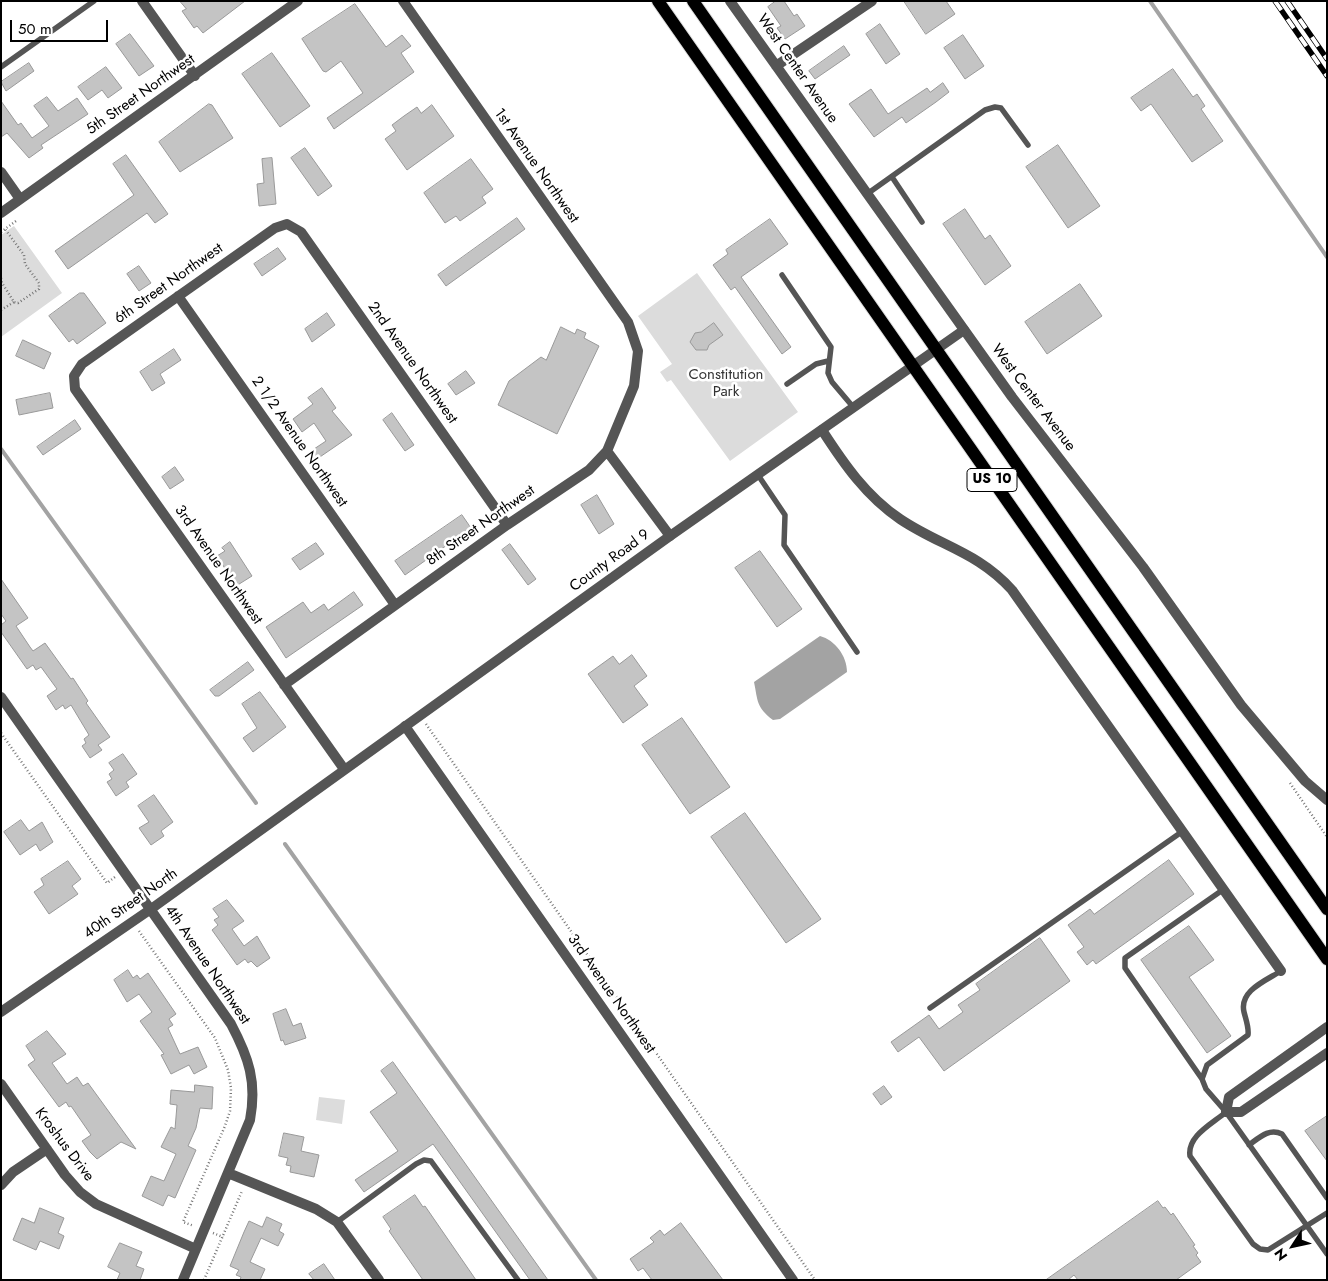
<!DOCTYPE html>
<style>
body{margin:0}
#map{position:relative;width:1328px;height:1281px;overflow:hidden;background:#fff;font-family:Jost,sans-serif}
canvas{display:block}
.frame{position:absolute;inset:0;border:2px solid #000;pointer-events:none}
.north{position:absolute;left:1268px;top:1221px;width:50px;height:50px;-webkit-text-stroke:4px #fff;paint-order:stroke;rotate:235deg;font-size:14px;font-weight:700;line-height:20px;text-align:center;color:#000}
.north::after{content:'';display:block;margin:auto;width:18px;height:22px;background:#000;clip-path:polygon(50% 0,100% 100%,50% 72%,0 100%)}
.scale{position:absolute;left:10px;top:20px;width:98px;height:22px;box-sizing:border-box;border:2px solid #000;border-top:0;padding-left:6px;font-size:15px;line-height:18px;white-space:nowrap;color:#000;-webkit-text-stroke:4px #fff;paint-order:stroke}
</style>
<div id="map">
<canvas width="1328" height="1281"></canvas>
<div class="frame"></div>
<div class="north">N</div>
<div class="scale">50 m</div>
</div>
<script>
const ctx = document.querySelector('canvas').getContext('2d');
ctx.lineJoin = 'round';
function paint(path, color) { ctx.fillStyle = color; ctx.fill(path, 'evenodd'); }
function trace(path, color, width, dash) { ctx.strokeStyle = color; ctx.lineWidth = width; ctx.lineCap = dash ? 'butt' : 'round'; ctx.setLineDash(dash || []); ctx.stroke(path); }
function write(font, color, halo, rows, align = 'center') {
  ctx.font = font + ' Jost,sans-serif'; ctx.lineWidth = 5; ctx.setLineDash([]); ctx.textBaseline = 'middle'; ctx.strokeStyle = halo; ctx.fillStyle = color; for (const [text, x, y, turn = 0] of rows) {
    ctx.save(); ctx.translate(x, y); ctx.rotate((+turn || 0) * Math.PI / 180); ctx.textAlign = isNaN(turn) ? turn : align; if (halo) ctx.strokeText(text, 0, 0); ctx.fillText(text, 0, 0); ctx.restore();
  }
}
paint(new Path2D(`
 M14 226 62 293 1 337V235Z
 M697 273 798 412 730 461 671 380 667 382 660 372 672 364 638 316Z
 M319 1097 345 1100 342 1124 316 1120Z`), '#dcdcdc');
paint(new Path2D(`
 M820 636C835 640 847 656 847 672L780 719 773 720C756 707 758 701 754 682Z`), '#a3a3a3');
trace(new Path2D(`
 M1150 1 1327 257
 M1 449 256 803
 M285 844 596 1280`), '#a3a3a3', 4);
const building = new Path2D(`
 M180 1H245L203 33 197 26 194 28 182 11 186 9Z
 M776 1H784L794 16 797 14 805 26 785 39 777 28 781 26 768 7Z
 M904 1H946L955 14 926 34Z
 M355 4 386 47 402 35 411 46 401 53 414 72 334 129 327 118 363 93 341 61 326 72 323 71 302 39Z
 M880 24 900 54 886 64 866 34Z
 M130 34 154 66 139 76 116 44Z
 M963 35 984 66 965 79 944 48Z
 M844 46 850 55 815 79 809 71Z
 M272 53 310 106 280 127 242 74Z
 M29 63 34 71 6 91 1 82Z
 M106 67 122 88 108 98 102 90 88 100 78 87Z
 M1173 69 1193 97 1197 94 1205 106 1201 109 1223 141 1192 162 1151 104 1141 111 1131 98Z
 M943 83 949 92 936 102 906 123 902 117 874 137 849 104 871 89 888 114 927 88 930 92Z
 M47 97 58 111 77 98 88 114 41 145 43 148 29 158 7 133 1 137V101L18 125 21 123 32 138 49 126 34 106Z
 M209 104 212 105 233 138 180 172 159 142Z
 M432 105 454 136 407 170 385 139 396 131 392 125 404 116 417 107 421 113Z
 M1058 145 1100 206 1068 228 1026 167Z
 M305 148 332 186 318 196 291 158Z
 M126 155 168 214 155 223 147 213 68 269 55 251 134 195 113 164Z
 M272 158 276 204 259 206 257 184 264 183 262 159Z
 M471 159 493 189 482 197 486 203 460 221 456 216 445 223 424 193Z
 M965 209 985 239 990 235 1011 266 985 285 943 224Z
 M517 218 525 229 446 286 438 275Z
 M770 219 788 244 741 277 791 347 782 354 735 287 731 290 713 265 728 254 726 250Z
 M278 248 286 259 262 276 254 264Z
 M139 266 151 283 139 291 127 274Z
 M1080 284 1102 316 1047 354 1025 322Z
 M80 293H84L106 323 77 344 73 339 69 342 49 316Z
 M327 313 335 325 312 342 305 329Z
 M714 323 723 335 709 345 707 350H696L690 342 695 333 701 332Z
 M561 327 575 334 577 329 586 333 584 338 599 346 557 434 498 405 509 381 541 357 546 360Z
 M23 340 51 353 44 369 16 356Z
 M174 349 181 360 160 374 165 383 152 391 140 372Z
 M466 371 475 383 456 395 448 384Z
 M322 388 336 408 332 411 352 435 314 461 308 453 326 441 314 423 302 432 293 419 313 404 308 398Z
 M50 393 53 408 19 415 16 400Z
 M392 413 414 445 405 451 383 420Z
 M75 420 81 429 43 455 37 447Z
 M175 467 184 480 170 489 162 477Z
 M597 495 614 524 599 534 581 505Z
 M462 515 471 528 405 575 395 561Z
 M230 542 252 576 236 586 217 556 225 551 222 548Z
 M316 543 324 554 300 570 292 559Z
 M510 544 536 579 528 585 502 550Z
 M760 551 802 609 777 627 735 568Z
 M1 579 28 618 16 626 30 647 33 651 45 643 71 679 73 678 88 701 86 703 110 737 98 745 102 750 90 758 82 746 86 743 84 739 89 735 71 705 65 709 63 705 56 710 47 696 57 689 41 667 36 670 33 665 27 669 1 632V625L6 621 1 614Z
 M354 592 363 605 286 658 266 627 303 602 311 613 324 604 328 610Z
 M632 655 647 676 634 686 648 705 623 723 588 674 613 656 619 664Z
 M248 662 254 670 219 696H215L210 690Z
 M260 692 286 727 253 752 243 738 257 728 242 704Z
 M682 718 730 787 690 814 642 745Z
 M123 754 137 774 126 782 129 787 116 796 107 782 112 779 109 774 114 770 109 763Z
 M154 795 173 822 161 831 164 836 151 845 139 828 149 822 138 806Z
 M745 813 821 919 786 943 711 837Z
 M21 820 29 831 42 822 53 842 40 851 36 844 20 855 4 832Z
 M1169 860 1194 894 1096 964 1093 960 1087 965 1077 952 1084 947 1068 925 1090 909 1094 914Z
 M68 861 81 879 72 886 78 894 49 914 34 892 44 885 41 879Z
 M227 900 244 921 232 929 244 946 257 936 270 958 257 967 251 961 248 963 245 959 237 965 212 930 218 925 214 920 219 917 213 909Z
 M1189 926 1214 960 1189 977 1231 1036 1207 1053 1141 960Z
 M1040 938 1070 981 944 1071 919 1037 898 1052 891 1042 929 1015 939 1029 963 1012 958 1005 980 990 976 984Z
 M128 970 133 978 137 975 140 979 148 973 176 1014 169 1019 173 1025 168 1028 180 1054 198 1047 207 1067 194 1074 189 1065 171 1074 161 1055 164 1054 140 1021 152 1012 139 994 127 1002 114 980Z
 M286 1009 293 1026 301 1023 306 1038 285 1045 283 1040 281 1041 273 1014Z
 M47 1031 66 1054 52 1063 67 1084 77 1077 83 1086 88 1083 136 1149 121 1142 97 1159 90 1152 82 1141 91 1135 71 1106 69 1107 66 1102 59 1107 28 1065 35 1060 26 1046Z
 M393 1062 548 1280H530L433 1144 364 1192 355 1180 398 1151 370 1112 397 1093 381 1071Z
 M195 1085 213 1087 212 1109 200 1108 196 1128 188 1146 196 1150 175 1198 168 1195 163 1206 142 1196 151 1176 164 1181 176 1154 161 1147 171 1127 175 1129 177 1105 170 1104 171 1090 194 1092Z
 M884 1086 892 1097 881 1105 873 1094Z
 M1327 1116V1161L1305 1131Z
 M284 1133 304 1137 301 1151 319 1155 314 1177 290 1172 291 1166 286 1165 288 1158 279 1156Z
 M415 1195 423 1207 425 1206 476 1280H423L389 1231 391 1229 383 1217Z
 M1158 1201 1163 1208 1165 1207 1171 1215 1173 1213 1195 1245 1193 1246 1198 1253 1196 1255 1201 1262 1176 1280H1078L1074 1275 1068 1280H1046Z
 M40 1208 64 1218 58 1233 64 1236 59 1249 40 1241 36 1250 13 1240 22 1218 34 1223Z
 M267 1217 282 1224 279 1231 284 1234 278 1246 261 1238 250 1262 265 1269 260 1280H240L241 1277 236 1275 239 1270 230 1266 244 1232 249 1221 262 1227Z
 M681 1223 723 1280H652L643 1268 638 1271 630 1259 654 1242 650 1238 660 1230 664 1235Z
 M120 1243 142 1252 136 1266 144 1269 140 1280H117L120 1273 108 1267Z
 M324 1264 335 1280H314L309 1274Z`);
paint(building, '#c4c4c4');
trace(building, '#999', 1);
const primary = new Path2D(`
 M658 1 1327 959
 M693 1 1327 909`);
trace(primary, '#dbdbdb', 14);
trace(new Path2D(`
 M1 232 16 221
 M1 278 2 283 14 302 18 303 39 289V283L25 264 24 255 5 229
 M1 310 14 302
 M426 724 815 1280
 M1 733 107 883 115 877
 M1290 783 1327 837
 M139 931 215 1038 228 1070 231 1088 230 1111 225 1126 183 1222 194 1226
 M213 1233 223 1237
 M204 1280 242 1191`), '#777', 2.5, [1, 2.5]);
trace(new Path2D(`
 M1 67 94 1
 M892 177 922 222
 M867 194 985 110 995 107 1001 108 1028 145
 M782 275 831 347 828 373 832 382 854 408
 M787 384 816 364 828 361
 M758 475 785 515 784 545 857 652
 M1281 971C1265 981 1239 991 1244 1012 1246 1020 1249 1027 1248 1035L1207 1065 1202 1079 1206 1089 1226 1112 1327 1254
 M930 1008 1183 831
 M1202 1079 1125 968V958L1224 889
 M1226 1112C1212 1124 1187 1136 1190 1156L1253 1244 1260 1249 1268 1250 1327 1213
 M1249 1145C1260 1137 1269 1128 1282 1134L1327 1198
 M337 1222 416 1164 424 1160 431 1161 518 1280`), '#555', 5.5);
trace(new Path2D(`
 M142 1 195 76
 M730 1 1012 397 1143 567 1241 705 1305 781 1327 800
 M776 66 872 1
 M1 172 20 199
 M1 213 298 1
 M178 296 395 605
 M822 430C844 464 866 496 900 519 940 546 978 552 1012 590L1281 971
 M607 451 670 536
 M284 685 507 525 589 470 607 451 634 386 638 351 628 322 403 1
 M1 697 231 1024C249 1058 257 1082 250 1120L183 1280
 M405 726 793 1280
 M344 769 75 389 74 376 82 364 275 228 287 224 301 232 507 525
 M1327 1027 1229 1097 1226 1112H1241L1327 1053
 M1 1084 65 1175 80 1192 96 1204 196 1249
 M228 1173 316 1209 337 1222 379 1280
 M1 1185 13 1172 47 1149`), '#555', 10);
trace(new Path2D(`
 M1 1012 151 909 670 536 964 330`), '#555', 10);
trace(primary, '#000', 12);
const rail = new Path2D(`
 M1275 1 1327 76
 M1287 1 1327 59`);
trace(rail, '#000', 5.5);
trace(rail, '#fff', 4, [11]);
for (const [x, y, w] of [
 [992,480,50]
]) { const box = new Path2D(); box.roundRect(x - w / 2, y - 11.5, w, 23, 4); ctx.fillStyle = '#fff'; ctx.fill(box); trace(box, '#000', 1); }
write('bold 14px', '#000', null, [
 ["US 10",992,480]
]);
write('15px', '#000', '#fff', [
 ["West Center Avenue",797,69,55],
 ["5th Street Northwest",141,95,-35],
 ["1st Avenue Northwest",536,166,55],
 ["6th Street Northwest",169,284,-35],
 ["2nd Avenue Northwest",412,363,55],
 ["West Center Avenue",1033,398,53],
 ["2 1/2 Avenue Northwest",299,442,55],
 ["8th Street Northwest",481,526,-35],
 ["County Road 9",610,561,-36],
 ["3rd Avenue Northwest",218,565,55],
 ["40th Street North",131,904,-35],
 ["4th Avenue Northwest",207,965,56],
 ["3rd Avenue Northwest",611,994,55],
 ["Kroshus Drive",64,1145,53]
]);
write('15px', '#333', '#fff', [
 ["Constitution",726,375],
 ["Park",726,392]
]);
</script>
